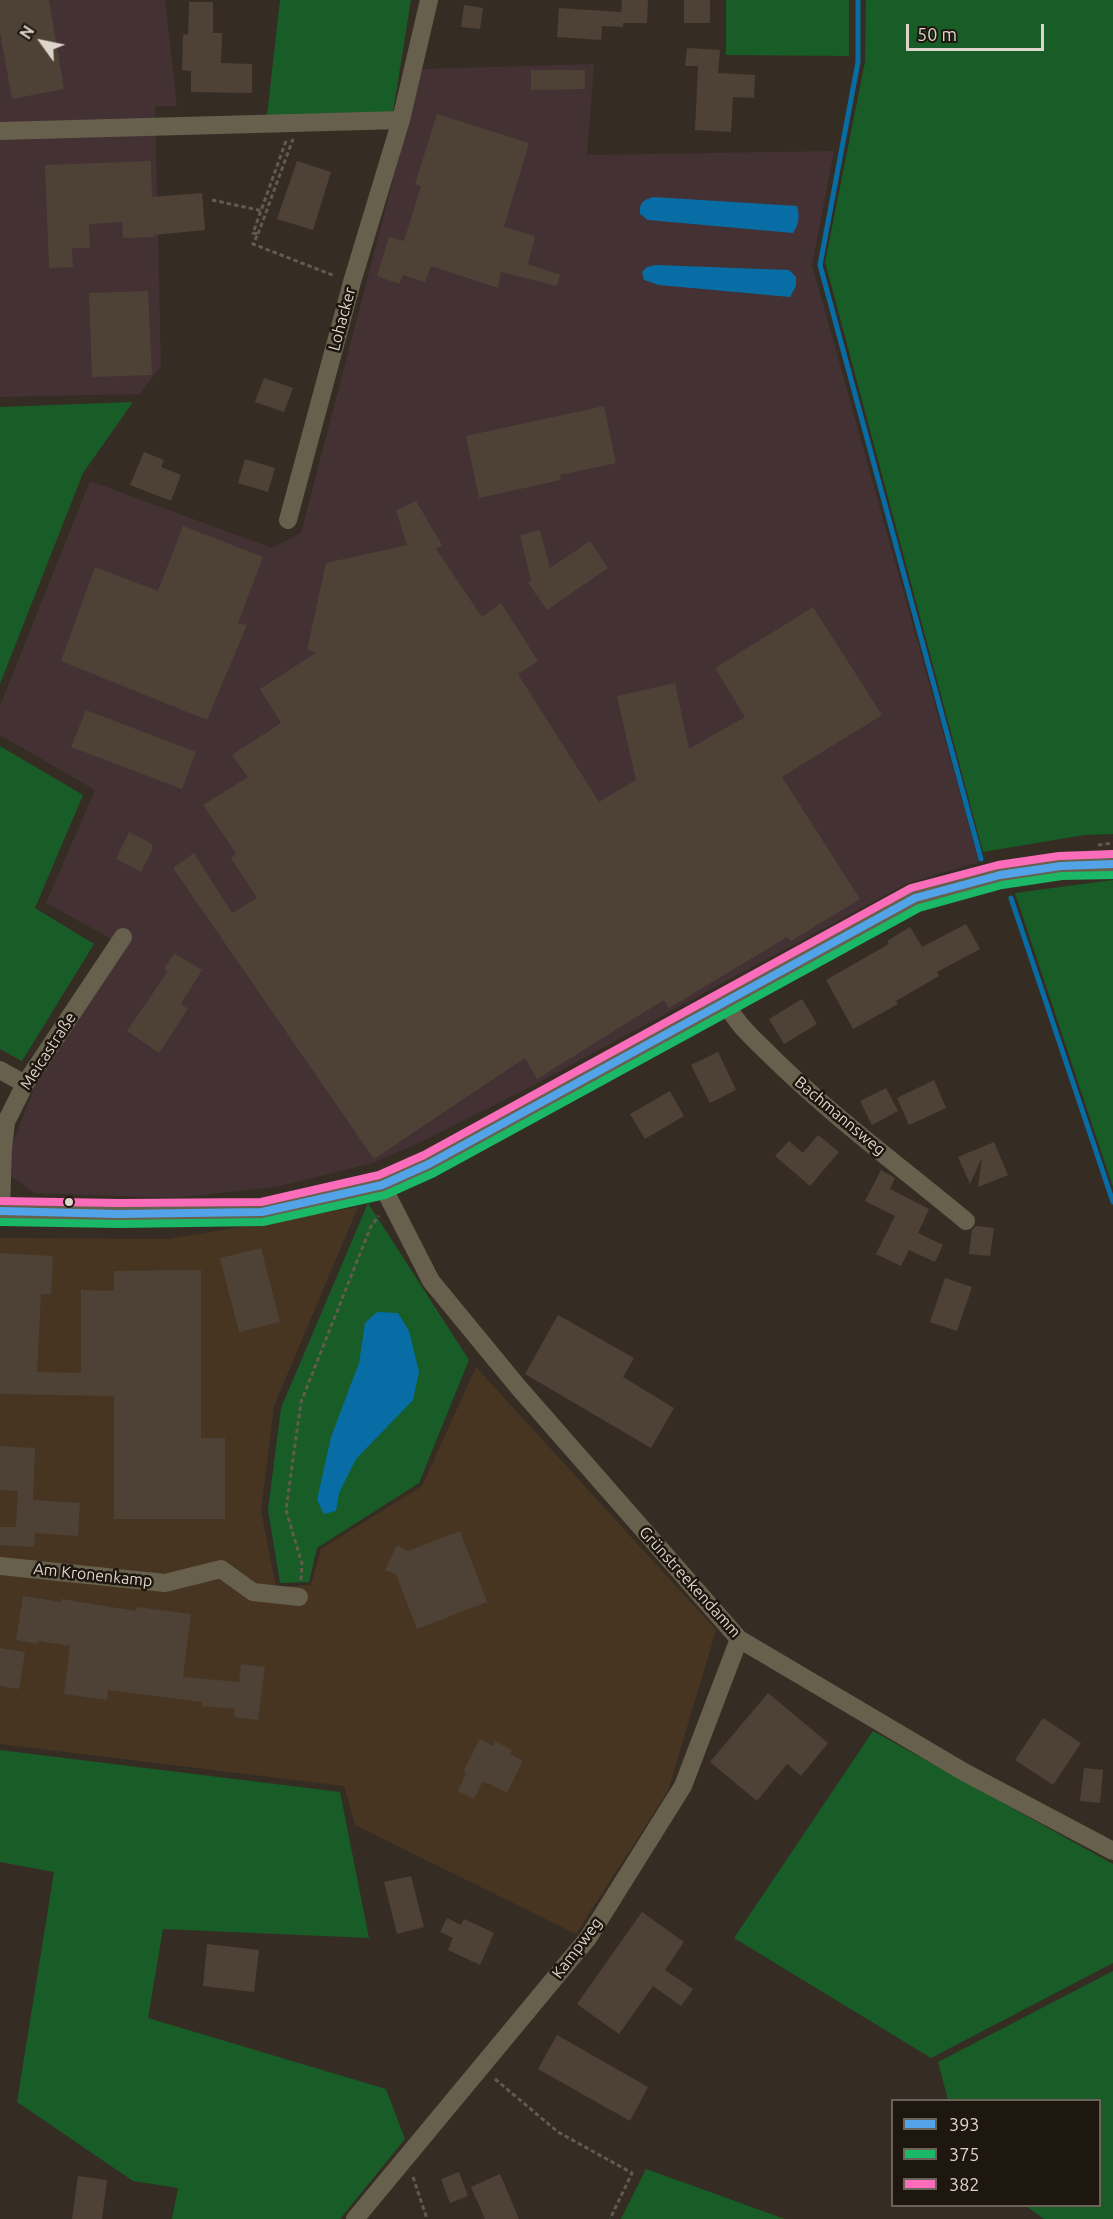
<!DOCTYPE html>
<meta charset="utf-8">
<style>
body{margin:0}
#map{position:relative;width:1113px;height:2219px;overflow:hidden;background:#352d24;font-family:Ubuntu,sans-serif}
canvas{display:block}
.legend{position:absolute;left:891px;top:2099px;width:210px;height:108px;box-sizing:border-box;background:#1e1710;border:2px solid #6a635a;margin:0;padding:8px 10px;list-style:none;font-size:18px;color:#ddd4ca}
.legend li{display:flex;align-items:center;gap:12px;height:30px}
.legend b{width:30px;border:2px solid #6a635a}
.north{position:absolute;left:12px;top:12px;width:60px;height:60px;-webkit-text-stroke:4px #1e1710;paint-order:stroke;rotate:303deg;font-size:16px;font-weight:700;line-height:24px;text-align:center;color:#ddd4ca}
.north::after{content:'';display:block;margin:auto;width:21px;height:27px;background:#ddd4ca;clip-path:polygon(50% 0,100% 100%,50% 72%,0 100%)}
.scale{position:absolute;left:906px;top:24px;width:138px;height:27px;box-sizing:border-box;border:3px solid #ddd4ca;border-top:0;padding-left:8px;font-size:18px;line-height:21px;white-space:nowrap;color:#ddd4ca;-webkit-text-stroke:4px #1e1710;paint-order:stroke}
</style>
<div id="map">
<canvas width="1113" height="2219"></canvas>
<ul class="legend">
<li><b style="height:8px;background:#53a3e8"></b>393</li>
<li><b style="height:8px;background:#1ab867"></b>375</li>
<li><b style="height:8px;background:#fb6dba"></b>382</li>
</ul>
<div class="north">N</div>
<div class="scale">50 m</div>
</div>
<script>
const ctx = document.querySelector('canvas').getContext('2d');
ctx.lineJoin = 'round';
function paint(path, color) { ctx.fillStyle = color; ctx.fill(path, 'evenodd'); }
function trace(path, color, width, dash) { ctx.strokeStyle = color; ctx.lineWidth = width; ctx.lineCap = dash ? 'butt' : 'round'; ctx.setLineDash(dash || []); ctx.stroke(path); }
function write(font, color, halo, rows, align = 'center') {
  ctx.font = font + ' Ubuntu,sans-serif'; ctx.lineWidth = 5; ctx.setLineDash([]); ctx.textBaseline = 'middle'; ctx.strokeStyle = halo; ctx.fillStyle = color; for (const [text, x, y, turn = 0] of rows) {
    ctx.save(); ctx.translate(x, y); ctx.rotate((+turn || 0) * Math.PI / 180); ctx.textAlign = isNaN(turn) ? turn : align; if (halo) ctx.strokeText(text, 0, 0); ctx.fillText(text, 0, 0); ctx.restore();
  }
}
paint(new Path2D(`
 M358 1207 274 1406 261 1511 276 1587 311 1585 321 1549 422 1486 476 1367 716 1630 668 1791 576 1934 355 1825 344 1786 0 1744V1238L168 1239Z`), '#473521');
paint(new Path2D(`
 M0 0H165L177 106H155L161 366 140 394 0 397Z
 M594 64 587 155 834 151 812 265 979 862 908 883 532 1086 419 1143 373 1163 276 1187 174 1198 34 1193 12 1177V1145L35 1086 122 945 46 903 95 790 0 735V706L90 481 272 548 301 533 422 69Z`), '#443134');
paint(new Path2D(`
 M280 0H411L393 112 267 116Z
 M726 0H849V56L726 55Z
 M866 0H1113V834L1084 835 983 852 825 262 865 62Z
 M133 402 83 473 0 684V407Z
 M0 746 83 795 35 908 94 944 22 1061 0 1049Z
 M1113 880V1187L1015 893Z
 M368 1203 469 1360 419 1483 317 1548 309 1582 280 1583 268 1510 281 1408Z
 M873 1731 1113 1864V1963L931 2058 734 1938Z
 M0 1750 340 1792 369 1938 163 1929 148 2018 386 2089 405 2139 340 2219H172L178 2188 133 2181 17 2102 54 1872 0 1862Z
 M1113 1971V2219H1044L1026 2206H1100V2100H948L938 2062Z
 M646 2169 785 2219H621Z`), '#185c27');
paint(new Path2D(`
 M653 197 797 206C800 216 799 224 793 233L648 220 640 214C639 203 643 200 653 197Z
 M656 265 789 270 796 277V286L790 297 659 285 644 280 642 272 647 267Z
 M377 1312 398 1313 409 1331 419 1372 413 1400 356 1459 339 1493 336 1511 324 1514 317 1500 331 1437 359 1363 365 1323Z`), '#086da4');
trace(new Path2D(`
 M858 0V62L820 265 981 859
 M1011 898 1113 1202`), '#086da4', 5);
paint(new Path2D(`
 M0 0H49L64 89 12 99 0 32Z
 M622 0H648L647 23H623V27L602 26 601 40 557 37 559 8 621 12Z
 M684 0H710V23H684Z
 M189 2H213V33H222L221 63 252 64V93L191 92V71L182 70 183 35 188 34Z
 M464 5 483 8 480 29 461 27Z
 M687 48 720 50 718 73 755 75 754 98 733 97 731 132 695 130 698 66H685Z
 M531 70H585V89L531 90Z
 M437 114 529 143 504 227 535 236 528 264 560 275 557 286 501 272 498 288 431 266 425 282 403 275 399 284 377 276 389 237 404 241 421 186 415 184Z
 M151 161 152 197 202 193 205 230 154 235V237L123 238 122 222 89 224 90 248H72L73 267 49 268 45 165Z
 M297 161 331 172 313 230 277 219Z
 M148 291 152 375 92 377 89 293Z
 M264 378 293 388 284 412 255 402Z
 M604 406 616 463 560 475 561 480 479 498 466 436Z
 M144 452 164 460 161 467 181 475 171 501 130 485Z
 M245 459 275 468 268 492 238 483Z
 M416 501 442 545 436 549 482 617 501 603 538 661 518 674 599 802 636 780 617 696 675 683 689 749 745 717 715 668 813 607 882 715 782 777 860 899 791 941 787 937 669 1008 664 1000 537 1079 525 1058 374 1159 173 868 194 853 232 913 257 898 231 858 236 853 203 805 248 777 232 755 281 723 260 689 317 652 307 650 326 563 407 545 396 510Z
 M183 526 263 557 238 623 247 625 207 720 61 661 95 567 158 591Z
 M540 530 550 568 590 541 608 568 547 610 528 583 531 581 520 535Z
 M86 710 196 752 182 789 71 747Z
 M129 832 152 844V850L141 872 116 859Z
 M966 924 980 949 937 972 939 976 896 1001 898 1004 853 1029 826 980 889 944 887 941 910 927 922 947Z
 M174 953 202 970 181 1004 188 1009 159 1053 127 1031 168 971 164 969Z
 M802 999 817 1024 784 1044 769 1019Z
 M718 1052 736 1090 710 1103 691 1065Z
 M934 1080 946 1108 909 1125 897 1098Z
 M886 1088 898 1111 872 1125 860 1101Z
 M670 1091 684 1116 645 1139 630 1114Z
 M818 1135 839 1152 810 1186 775 1156 789 1141 803 1153Z
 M994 1142 1008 1175 978 1187 982 1158 970 1184 958 1157Z
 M881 1170 895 1178 890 1189 929 1209 918 1233 943 1245 935 1262 909 1250 901 1266 876 1254 895 1216 865 1201Z
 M976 1226 994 1228 990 1256 969 1254 972 1230Z
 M261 1248 280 1322 239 1332 220 1258Z
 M0 1253 53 1256 51 1294H41L37 1372 81 1373V1290L114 1291V1271L201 1270V1438H225V1519H114V1396L0 1394Z
 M945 1278 972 1287 957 1331 930 1322Z
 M558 1315 634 1358 623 1377 674 1408 651 1448 525 1374Z
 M0 1446 35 1448 33 1500 80 1503 78 1536 35 1533 34 1547 0 1545V1527H16L18 1491 0 1490Z
 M460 1531 487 1602 417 1629 396 1574 385 1570 397 1545 408 1551Z
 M23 1596 61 1602V1599L136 1611 137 1607 191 1614 183 1677 239 1682 241 1664 265 1667 258 1720 234 1717 235 1709 202 1706V1702L108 1690 107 1700 64 1694 70 1646 39 1641 38 1644 16 1640Z
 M0 1648 25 1652 19 1689 0 1686Z
 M768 1693 828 1743 801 1776 787 1764 757 1801 710 1762Z
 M1043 1718 1081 1743 1053 1785 1015 1760Z
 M480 1739 493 1746 495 1741 512 1750 510 1754 523 1761 507 1793 483 1781 474 1799 458 1791 466 1773 463 1772Z
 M1084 1768 1103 1770 1100 1803 1080 1801Z
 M411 1876 424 1927 397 1934 384 1882Z
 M642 1912 684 1942 665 1970 693 1989 681 2006 653 1986 619 2034 577 2004Z
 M447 1918 461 1925 464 1919 494 1933 480 1965 448 1950 453 1938 440 1932Z
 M207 1944 259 1950 254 1992 203 1986Z
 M557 2035 648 2087 630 2121 538 2069Z
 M459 2172 468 2196 450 2203 441 2179Z
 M500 2174 519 2219H485L471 2187Z
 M78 2176 107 2180 102 2219H72Z`), '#4e4237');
trace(new Path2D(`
 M286 141 253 233 258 234 253 244 335 276
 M212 200 263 211
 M258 234 293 139
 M1098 845 1113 843
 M301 1580 302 1564 286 1510 301 1402 371 1226 379 1216
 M495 2079 558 2132 632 2173 610 2219
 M413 2177 427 2219`), '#625b4e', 3, [4.5, 3]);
trace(new Path2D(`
 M0 131 401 120
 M288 520 352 282 401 120 429 0
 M725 1001C735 1023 755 1040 772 1057 832 1116 901 1167 966 1221
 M0 1070 25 1084
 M382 1185 431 1281 519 1388 739 1639 964 1772 1113 1851
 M0 1211 119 1214 262 1212 382 1185 429 1164 915 898 1000 875 1061 866 1113 864
 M1 1211 3 1149 6 1122 25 1084 123 937
 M0 1566 165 1583 221 1569 253 1592 299 1597
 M355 2219 588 1938 683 1786 739 1639`), '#67604d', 18);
trace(new Path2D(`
 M0 1211 119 1214 262 1212 382 1185 429 1164 915 898 1000 875 1061 866 1113 864`), '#53a3e8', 8);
trace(new Path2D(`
 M0 1222 119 1224 263 1222 385 1195 434 1173 919 908 1002 885 1062 876 1113 875`), '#1ab867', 8);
trace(new Path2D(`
 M0 1201 119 1203 261 1202 379 1175 424 1155 911 888 998 865 1059 856 1113 854`), '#fb6dba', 8);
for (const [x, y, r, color] of [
 [69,1202,5,"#ddd4ca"]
]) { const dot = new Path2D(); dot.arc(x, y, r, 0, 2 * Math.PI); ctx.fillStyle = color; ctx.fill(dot); trace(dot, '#1e1710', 2); }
write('16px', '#ddd4ca', '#1e1710', [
 ["Lohacker",342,319,-75],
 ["Meicastraße",48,1051,-57],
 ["Bachmannsweg",840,1116,40],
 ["Am Kronenkamp",93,1575,6],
 ["Grünstreekendamm",690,1582,48],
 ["Kampweg",577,1948,-53]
]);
</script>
